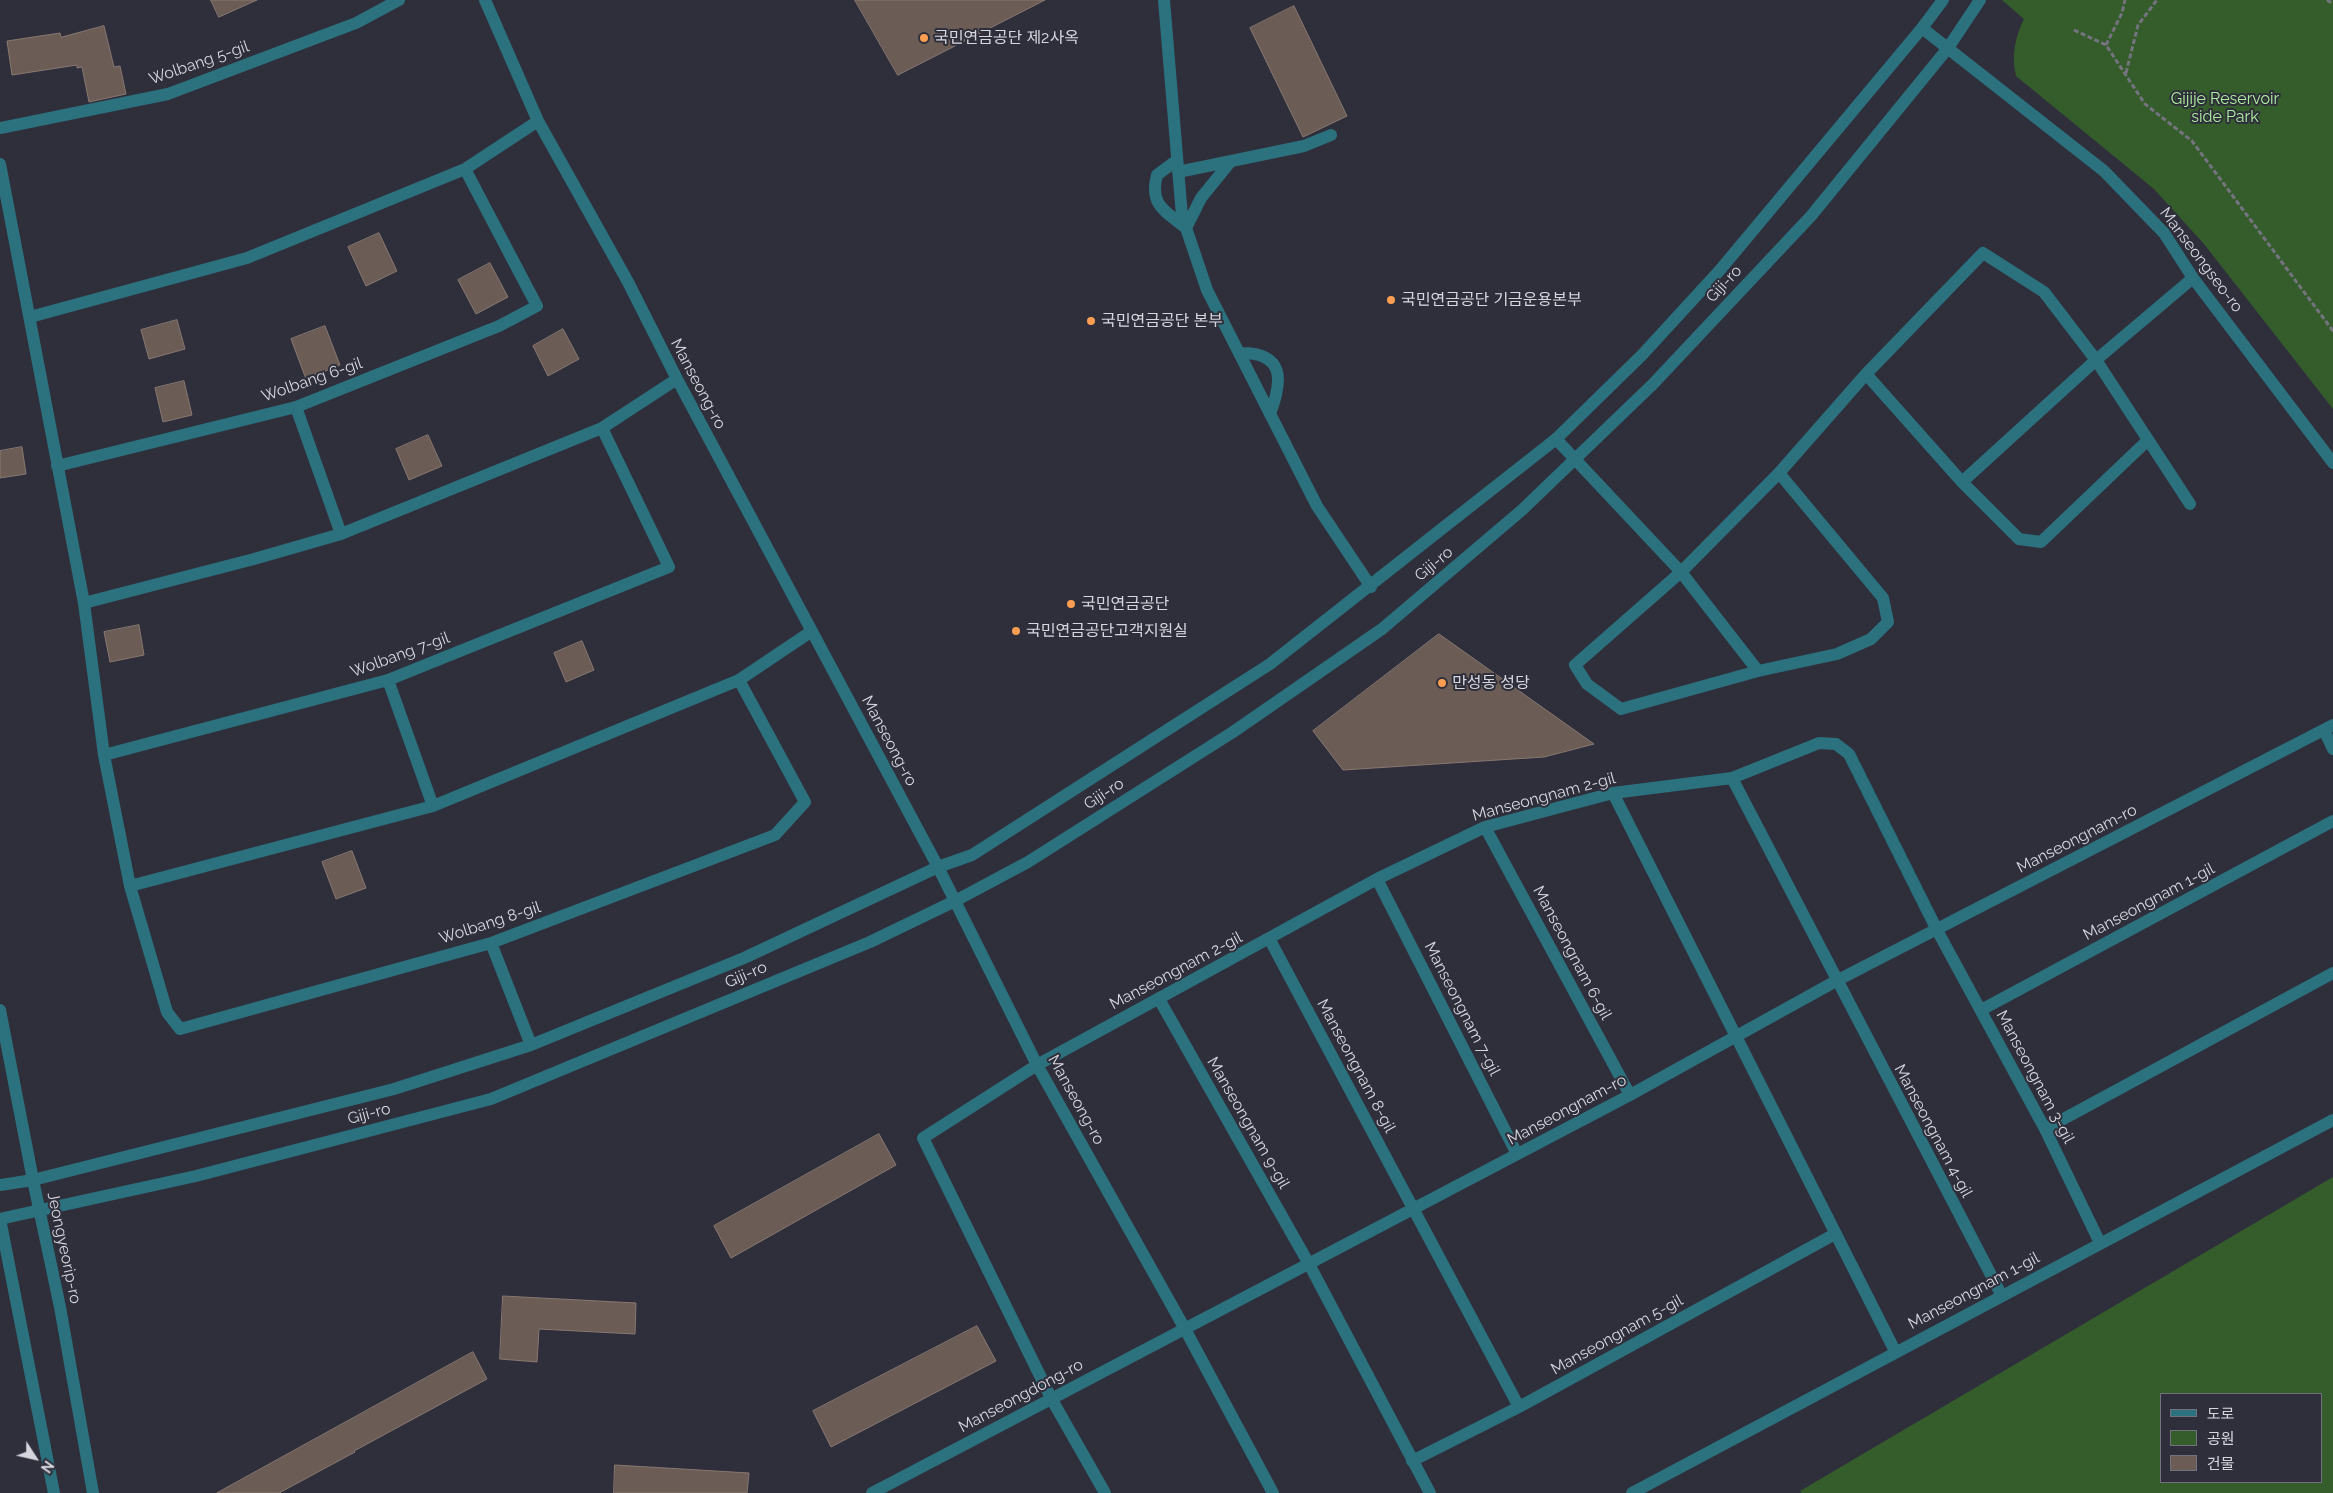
<!DOCTYPE html>
<meta charset="utf-8">
<style>
body{margin:0}
#map{position:relative;width:2333px;height:1493px;overflow:hidden;background:#2f2f3c;font-family:Raleway,"Noto Sans KR",sans-serif}
canvas{display:block}
.legend{position:absolute;left:2160px;top:1393px;width:162px;height:90px;box-sizing:border-box;background:#2f2f3c;border:1px solid #71727d;margin:0;padding:6px 9px;list-style:none;font-size:15px;color:#d5d6de}
.legend li{display:flex;align-items:center;gap:10px;height:25px}
.legend b{width:25px;border:1px solid #71727d}
.north{position:absolute;left:10px;top:1433px;width:50px;height:50px;-webkit-text-stroke:4px #2f2f3c;paint-order:stroke;rotate:125deg;font-size:14px;font-weight:700;line-height:20px;text-align:center;color:#d5d6de}
.north::after{content:'';display:block;margin:auto;width:18px;height:22px;background:#d5d6de;clip-path:polygon(50% 0,100% 100%,50% 72%,0 100%)}
</style>
<div id="map">
<canvas width="2333" height="1493"></canvas>
<ul class="legend">
<li><b style="height:6px;background:#2c717e"></b>도로</li>
<li><b style="height:14px;background:#355d2c"></b>공원</li>
<li><b style="height:14px;background:#6b5c55"></b>건물</li>
</ul>
<div class="north">N</div>
</div>
<script>
const ctx = document.querySelector('canvas').getContext('2d');
ctx.lineJoin = 'round';
function paint(path, color) { ctx.fillStyle = color; ctx.fill(path, 'evenodd'); }
function trace(path, color, width, dash) { ctx.strokeStyle = color; ctx.lineWidth = width; ctx.lineCap = dash ? 'butt' : 'round'; ctx.setLineDash(dash || []); ctx.stroke(path); }
function write(font, color, halo, rows, align = 'center') {
  ctx.font = font + ' Raleway,"Noto Sans KR",sans-serif'; ctx.lineWidth = 4; ctx.setLineDash([]); ctx.textBaseline = 'middle'; ctx.strokeStyle = halo; ctx.fillStyle = color; for (const [text, x, y, turn = 0] of rows) {
    ctx.save(); ctx.translate(x, y); ctx.rotate((+turn || 0) * Math.PI / 180); ctx.textAlign = isNaN(turn) ? turn : align; if (halo) ctx.strokeText(text, 0, 0); ctx.fillText(text, 0, 0); ctx.restore();
  }
}
paint(new Path2D(`
 M2002 0H2333V409L2204 244 2154 189 2016 76C2011 56 2015 38 2024 19Z
 M2333 1177V1493H1802L1800 1491ZM2162 1394H2322V1482H2162Z`), '#355d2c');
const building = new Path2D(`
 M211 0H257L219 17Z
 M855 0H1045L898 75Z
 M1294 6 1347 116 1303 137 1250 28Z
 M104 26 114 67 120 66 126 94 89 102 82 67 77 68V65L12 75 7 41 60 33 61 37Z
 M379 233 397 271 366 286 348 247Z
 M490 263 508 297 476 314 458 280Z
 M177 320 185 349 149 359 141 330Z
 M325 326 340 365 306 379 291 339Z
 M563 329 579 359 548 376 533 346Z
 M184 381 192 415 163 422 155 388Z
 M428 435 442 466 409 480 396 449Z
 M22 447 26 474 0 478V451Z
 M139 625 144 655 110 662 104 632Z
 M1439 634 1594 744 1544 757 1343 770 1313 731Z
 M582 641 594 670 566 682 554 653Z
 M352 851 366 888 336 899 322 862Z
 M879 1134 896 1165 731 1258 714 1226Z
 M503 1296 636 1303 635 1334 539 1329 537 1362 500 1359Z
 M977 1326 996 1361 831 1447 813 1411Z
 M473 1352 487 1379 354 1451 355 1452 279 1493H217Z
 M615 1465 749 1473 747 1493H614Z`);
paint(building, '#6b5c55');
trace(building, '#887871', 1);
trace(new Path2D(`
 M2327 0 2333 4
 M2074 30 2106 45 2145 104 2192 141 2333 331
 M2106 45 2122 13 2125 0
 M2126 73 2138 25 2157 0`), '#74747f', 3, [5, 2.5]);
trace(new Path2D(`
 M485 0 538 121 628 282 677 379 938 867 1037 1065 1185 1329 1273 1493
 M1164 0 1182 216 1207 290 1317 506 1371 587
 M1922 28 2104 171 2164 233 2193 278 2333 463
 M0 128 168 94 356 23 399 0
 M1177 160 1157 175C1149 205 1165 211 1186 228L1201 198 1231 161
 M0 164 84 603 104 755 130 886 167 1012 180 1029 491 943 775 835 805 802 739 680
 M1178 172 1304 146 1331 135
 M30 317 247 258 465 169 538 121
 M1239 353C1285 352 1283 380 1270 414
 M1866 374 1962 482 2019 539 2041 542 2148 440
 M296 407 341 534
 M1556 439 1681 572 1758 671
 M57 466 296 407 499 326 537 306 465 169
 M1779 473 1883 598 1888 622 1871 639 1837 654 1758 671 1621 709 1587 684 1575 665 1681 572 1779 473 1866 374 1983 253 2044 292 2096 360 1962 482
 M2190 504 2096 360 2193 278
 M84 603 254 559 341 534 602 428 677 379
 M388 680 433 806
 M2324 730 2333 749
 M104 755 388 680 669 567 602 428
 M1732 778 2002 1296
 M1613 793 1895 1351
 M1485 827 1630 1095
 M1377 879 1517 1154
 M130 886 433 806 739 680 812 631
 M1270 940 1519 1407
 M491 943 531 1045
 M1159 999 1309 1264 1430 1493
 M0 1010 33 1180 60 1307 93 1493
 M1981 1010 2333 821
 M2045 1129 2333 973
 M0 1185 33 1180 394 1089 531 1045 744 958 938 867 972 855 1270 664 1556 439 1642 355 1720 270 1922 28 1943 0
 M0 1219 196 1176 491 1099 870 942 955 901 1028 862 1233 732 1382 629 1522 510 1653 384 1811 216 1948 48 1980 0
 M0 1219 54 1493
 M1412 1461 1519 1407 1835 1234
 M872 1493 1630 1095 1836 981 2333 725
 M1105 1493 1051 1398 923 1138 1037 1065 1377 879 1485 827 1613 793 1732 778 1819 743 1836 744 1849 754 1937 930 2045 1129 2100 1243
 M1632 1493 2333 1120`), '#2c717e', 12);
for (const [x, y, r, color] of [
 [924,38,5,"#fb9e51"],
 [1391,300,5,"#fb9e51"],
 [1091,321,5,"#fb9e51"],
 [1071,604,5,"#fb9e51"],
 [1016,631,5,"#fb9e51"],
 [1442,683,5,"#fb9e51"]
]) { const dot = new Path2D(); dot.arc(x, y, r, 0, 2 * Math.PI); ctx.fillStyle = color; ctx.fill(dot); trace(dot, '#2f2f3c', 2); }
write('16px', '#d5d6de', '#2f2f3c', [
 ["국민연금공단 제2사옥",934,38],
 ["국민연금공단 기금운용본부",1401,300],
 ["국민연금공단 본부",1101,321],
 ["국민연금공단",1081,604],
 ["국민연금공단고객지원실",1026,631],
 ["만성동 성당",1452,683]
], 'left');
write('16px', '#d5d6de', '#2f2f3c', [
 ["Wolbang 5-gil",199,63,-19],
 ["Manseongseo-ro",2201,260,53],
 ["Giji-ro",1724,284,-47],
 ["Wolbang 6-gil",312,380,-19],
 ["Manseong-ro",698,384,62],
 ["Giji-ro",1434,564,-40],
 ["Wolbang 7-gil",400,655,-20],
 ["Manseong-ro",889,741,62],
 ["Giji-ro",1104,794,-33],
 ["Manseongnam 2-gil",1544,797,-15],
 ["Manseongnam-ro",2077,839,-27],
 ["Manseongnam 1-gil",2149,902,-28],
 ["Wolbang 8-gil",490,923,-18],
 ["Manseongnam 6-gil",1572,953,62],
 ["Manseongnam 2-gil",1176,971,-28],
 ["Giji-ro",746,975,-23],
 ["Manseongnam 7-gil",1462,1009,63],
 ["Manseongnam 8-gil",1356,1066,62],
 ["Manseongnam 3-gil",2035,1077,62],
 ["Manseong-ro",1076,1100,61],
 ["Manseongnam-ro",1567,1110,-28],
 ["Giji-ro",369,1114,-15],
 ["Manseongnam 9-gil",1248,1123,60],
 ["Manseongnam 4-gil",1933,1131,62],
 ["Jeongyeorip-ro",64,1248,78],
 ["Manseongnam 1-gil",1974,1291,-28],
 ["Manseongnam 5-gil",1617,1335,-29],
 ["Manseongdong-ro",1021,1396,-28]
]);
write('16px', '#acee9d', '#2f2f3c', [
 ["Gijije Reservoir",2225,99],
 ["side Park",2225,117]
]);
</script>
